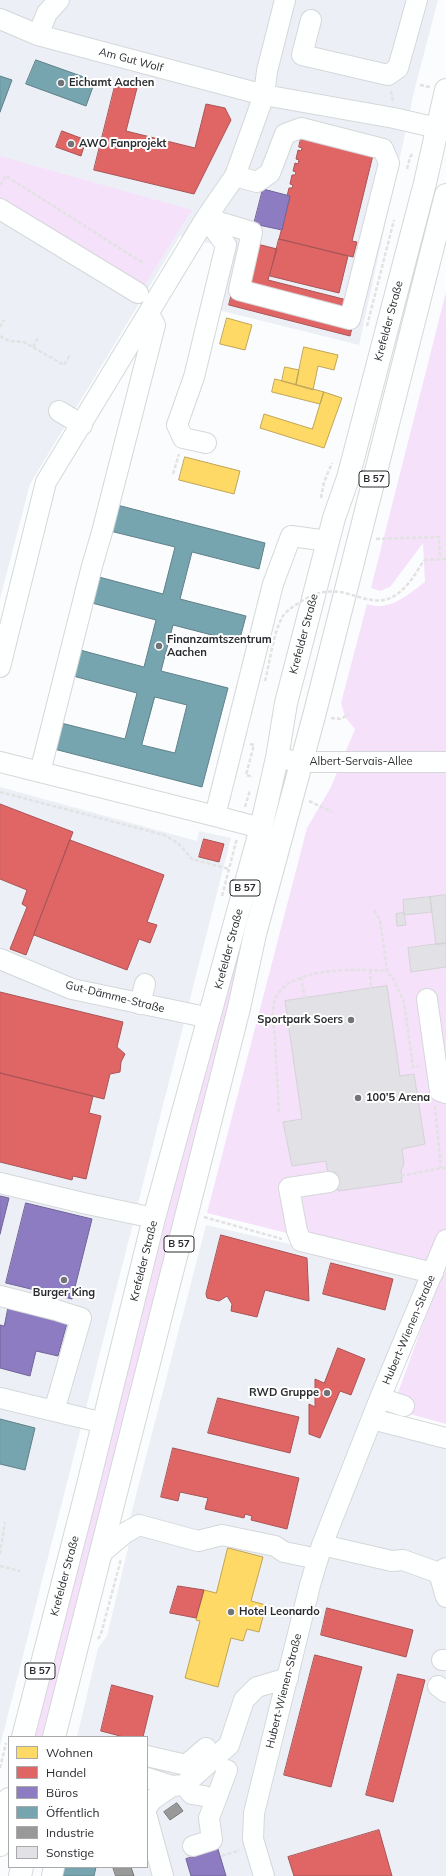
<!DOCTYPE html>
<meta charset="utf-8">
<style>
body{margin:0}
#map{position:relative;width:446px;height:1876px;overflow:hidden;background:#fbfcfd;font-family:Mulish,sans-serif}
canvas{display:block}
.legend{position:absolute;left:8px;top:1736px;width:140px;height:132px;box-sizing:border-box;background:#fff;border:1px solid #a9aaac;margin:0;padding:5px 7px;list-style:none;font-size:12px;color:#292b2f}
.legend li{display:flex;align-items:center;gap:8px;height:20px}
.legend b{width:20px;border:1px solid #a9aaac}
</style>
<div id="map">
<canvas width="446" height="1876"></canvas>
<ul class="legend">
<li><b style="height:11px;background:#ffd966"></b>Wohnen</li>
<li><b style="height:11px;background:#e06666"></b>Handel</li>
<li><b style="height:11px;background:#8e7cc3"></b>Büros</li>
<li><b style="height:11px;background:#76a5af"></b>Öffentlich</li>
<li><b style="height:11px;background:#999"></b>Industrie</li>
<li><b style="height:11px;background:#e2e2e6"></b>Sonstige</li>
</ul>
</div>
<script>
const ctx = document.querySelector('canvas').getContext('2d');
ctx.lineJoin = 'round';
function paint(path, color) { ctx.fillStyle = color; ctx.fill(path, 'evenodd'); }
function trace(path, color, width, dash) { ctx.strokeStyle = color; ctx.lineWidth = width; ctx.lineCap = dash ? 'butt' : 'round'; ctx.setLineDash(dash || []); ctx.stroke(path); }
function write(font, color, halo, rows, align = 'center') {
  ctx.font = font + ' Mulish,sans-serif'; ctx.lineWidth = 4; ctx.setLineDash([]); ctx.textBaseline = 'middle'; ctx.strokeStyle = halo; ctx.fillStyle = color; for (const [text, x, y, turn = 0] of rows) {
    ctx.save(); ctx.translate(x, y); ctx.rotate((+turn || 0) * Math.PI / 180); ctx.textAlign = isNaN(turn) ? turn : align; if (halo) ctx.strokeText(text, 0, 0); ctx.fillText(text, 0, 0); ctx.restore();
  }
}
paint(new Path2D(`
 M0 0H438L415 88 359 345 206 307 221 246 180 236 30 484 0 599Z
 M0 787 197 841 199 831 231 838 0 1746Z
 M206 1225 422 1274 368 1416 446 1433V1876H43L45 1867H147V1737H77L98 1648 107 1636 129 1544V1522Z`), '#ecf0f6');
paint(new Path2D(`
 M0 156 192 210 142 289 0 200Z
 M446 292V1424L392 1409 442 1272 207 1213 307 828 331 787 355 729 345 717 341 703 367 604C390 612 407 595 425 582L423 543 390 587 380 591 371 588Z
 M276 796 283 797 44 1737H35L204 1070 218 1028Z`), '#f6e1fb');
const homes = new Path2D(`
 M227 318 252 325 245 350 220 344Z
 M304 347 338 355 334 370 318 366 313 390 296 385Z
 M285 367 299 370 296 385 282 381Z
 M275 379 324 392 320 404 272 392Z
 M324 392 342 398 324 448 260 428 264 414 312 429Z
 M185 457 240 471 234 494 179 480Z
 M228 1548 263 1557 251 1601 266 1605 259 1632 247 1629 243 1641 231 1638 218 1687 185 1678 200 1621 196 1620 204 1590 216 1593Z`);
paint(homes, '#ffd966');
trace(homes, '#bfa556', 1);
const shops = new Path2D(`
 M116 82 137 88 126 131 195 148 206 104 225 108 231 120 194 194 94 170Z
 M62 131 86 140 81 156 56 147Z
 M302 134 374 151 352 241 357 242 353 257 279 239 290 196H287L289 188H292L293 185 290 184 292 175H295L296 172 293 171 295 163 298 164 299 160 296 159 298 150 301 151 302 148 299 147Z
 M279 239 348 256 339 293 270 276Z
 M245 241 277 249 268 280 351 301 367 267 350 336 229 305Z
 M0 804 73 832 26 955 10 949 27 907 22 904 27 890 0 879Z
 M204 839 224 844 219 862 199 857Z
 M70 840 164 875 147 922 157 925 150 943 139 939 127 970 34 935Z
 M0 992 123 1022 117 1047 125 1054 121 1062 120 1072 110 1074 104 1099 0 1073Z
 M0 1073 93 1096 89 1113 101 1116 86 1179 73 1176 72 1180 0 1162Z
 M221 1235 307 1258 309 1301 265 1290 257 1317 231 1311 232 1304 227 1296 219 1301 207 1298 206 1294Z
 M331 1263 393 1279 385 1310 323 1294Z
 M338 1348 365 1359 351 1395 340 1391 320 1438 309 1434V1404L315 1407V1379L324 1383Z
 M218 1398 299 1417 290 1453 208 1433Z
 M173 1448 299 1478 287 1529 251 1520 252 1516 245 1514 244 1518 205 1509 208 1498 180 1492 178 1501 161 1497Z
 M178 1586 204 1590 196 1618 170 1613Z
 M327 1608 413 1630 406 1657 321 1635Z
 M315 1655 362 1667 331 1787 284 1775Z
 M398 1674 425 1680 393 1802 366 1795Z
 M112 1685 153 1696 143 1737H124L101 1731Z
 M379 1830 392 1876H294L288 1857Z`);
paint(shops, '#e06666');
trace(shops, '#a95456', 1);
const offices = new Path2D(`
 M263 189 290 196 282 230 254 224Z
 M0 1196 9 1198 0 1234Z
 M26 1203 92 1219 72 1299 6 1283Z
 M8 1309 67 1323 58 1356 36 1351 30 1376 0 1368V1325L4 1326Z
 M218 1849 226 1876H191L186 1859Z`);
paint(offices, '#8e7cc3');
trace(offices, '#706497', 1);
const public = new Path2D(`
 M36 60 95 81 86 106 26 84Z
 M0 76 12 80 0 112Z
 M117 505 265 543 259 569 192 552 180 599 246 616 239 642 173 625 161 671 228 688 202 787 54 749 61 723 125 739 137 693 73 676 80 650 144 667 156 620 92 603 99 577 163 594 175 547 110 531ZM155 697 187 705 175 753 142 745Z
 M0 1419 35 1428 25 1470 0 1464Z
 M64 1867H96L94 1876H61Z`);
paint(public, '#76a5af');
trace(public, '#5f8089', 1);
const industry = new Path2D(`
 M177 1803 183 1811 170 1820 164 1812Z
 M113 1867H131L134 1876H116Z`);
paint(industry, '#999');
trace(industry, '#777879', 1);
const building = new Path2D(`
 M446 895V943L436 945 430 897Z
 M430 897 432 912 404 915 403 900Z
 M404 913 406 925 397 926 396 914Z
 M446 943V967L411 972 408 948Z
 M387 986 400 1076 414 1074 425 1144 402 1149 404 1164 401 1170 402 1182 338 1191 335 1172 328 1173 326 1161 292 1166 283 1122 302 1119 285 1001Z`);
paint(building, '#e2e2e6');
trace(building, '#d3d3d6', 1);
const minor = new Path2D(`
 M0 19 38 35 264 95 394 118 446 130
 M311 20 302 55 388 75 398 68 417 0
 M38 35 47 13 59 0
 M0 209 138 293
 M206 218 252 232 239 290 350 319 389 163 383 149 301 128 285 134 270 173 257 182 235 176
 M59 411 82 425
 M206 443 183 438 177 425 194 377 226 245 206 218
 M0 667 46 482 206 218 235 176 264 95 267 71 285 0
 M277 758 301 762H446
 M0 762 215 816
 M40 772 92 566 102 532 155 325 149 314
 M261 828 215 816 273 584 291 536 328 541
 M0 959 72 989 210 1018
 M427 999 440 1091 446 1093
 M140 1004 145 984
 M329 1182 289 1188 297 1231 301 1241 433 1273
 M0 1183 83 1203 154 1218
 M0 1296 56 1310 81 1318 54 1411
 M0 1398 104 1423
 M380 1398 404 1406
 M372 1419 446 1438
 M322 1545 392 1561 403 1560 439 1573 446 1568
 M100 1554 125 1533 139 1525 198 1541 222 1535 275 1546 284 1552 318 1559
 M439 1573 446 1597
 M442 1660H446
 M438 1686 446 1692
 M147 1756 186 1765 206 1748
 M147 1778 172 1786 184 1785 192 1794 204 1796
 M184 1785 229 1745 244 1700 257 1687 288 1678
 M147 1807 152 1800 172 1786
 M147 1817 163 1876
 M193 1846 212 1840 209 1818 227 1770
 M52 1876 54 1867
 M264 1876 253 1839 254 1813 310 1585 322 1545 380 1398 446 1240`);
const major = new Path2D(`
 M23 1737 87 1489 154 1218 261 828 277 758 286 703 334 518 348 478 425 183 446 90
 M54 1737 239 1008 255 934 314 716 446 195
 M0 1845 9 1799
 M20 1876 22 1867`);
trace(minor, '#d5d7da', 22);
trace(major, '#d5d7da', 24);
trace(new Path2D(`
 M420 85 430 87
 M391 91 393 102
 M407 169 410 157 413 153
 M0 185 6 176 143 263
 M367 326 394 220
 M0 327 4 320
 M0 336 9 341 24 342 64 365 70 355
 M33 347 38 338
 M173 474 179 454
 M321 498 324 482 332 463
 M376 539 439 537 440 559
 M424 560 446 559
 M331 718 341 719 349 714
 M250 744 254 745 246 775 253 777
 M0 792 164 835 178 843 192 859 229 869
 M309 801 332 812
 M245 807 250 790
 M222 896 237 838
 M374 910 380 920 387 971 394 980 404 1002 413 1067 419 1066
 M370 970 371 989
 M301 977 305 998
 M435 1106 441 1168
 M279 1112C278 1088 276 1064 275 1039 274 1027 271 1011 275 1000 286 966 359 969 387 971
 M401 1176 441 1168H446
 M204 1217 282 1239
 M0 1554 5 1522
 M0 1566 20 1571
 M98 1639 101 1634 121 1559
 M0 1768 6 1743
 M222 1856 240 1850`), '#e2e2e3', 2.5, [4, 2]);
trace(minor, '#feffff', 20);
trace(major, '#feffff', 22);
trace(new Path2D(`
 M265 681C270 662 273 633 283 616 288 609 297 604 305 599 316 593 327 590 340 592 353 594 371 603 384 600 403 596 415 575 424 560`), '#e2e2e3', 2.5, [4, 2]);
for (const [x, y, r, color] of [
 [61,83,4,"#727477"],
 [71,144,4,"#727477"],
 [159,646,4,"#727477"],
 [351,1020,4,"#727477"],
 [358,1098,4,"#727477"],
 [64,1280,4,"#727477"],
 [327,1393,4,"#727477"],
 [231,1612,4,"#727477"]
]) { const dot = new Path2D(); dot.arc(x, y, r, 0, 2 * Math.PI); ctx.fillStyle = color; ctx.fill(dot); trace(dot, '#fff', 1.5); }
for (const [x, y, w] of [
 [374,479,30],
 [245,888,30],
 [179,1244,30],
 [40,1671,30]
]) { const box = new Path2D(); box.roundRect(x - w / 2, y - 8, w, 16, 3); ctx.fillStyle = '#fff'; ctx.fill(box); trace(box, '#292b2f', 1); }
write('bold 10px', '#292b2f', null, [
 ["B 57",374,479],
 ["B 57",245,888],
 ["B 57",179,1244],
 ["B 57",40,1671]
]);
write('11px', '#292b2f', '#fff', [
 ["Am Gut Wolf",131,60,15],
 ["Krefelder Straße",389,321,-75],
 ["Krefelder Straße",304,634,-75],
 ["Albert-Servais-Allee",361,762],
 ["Krefelder Straße",229,949,-75],
 ["Gut-Dämme-Straße",115,997,14],
 ["Krefelder Straße",144,1261,-76],
 ["Hubert-Wienen-Straße",409,1330,-67],
 ["Krefelder Straße",65,1576,-75],
 ["Hubert-Wienen-Straße",284,1691,-76]
]);
write('bold 11px', '#292b2f', '#fff', [
 ["Eichamt Aachen",69,83],
 ["AWO Fanprojekt",79,144],
 ["Finanzamtszentrum",167,640],
 ["Aachen",167,653],
 ["Sportpark Soers",343,1020,"right"],
 ["100’5 Arena",366,1098],
 ["Burger King",64,1293,"center"],
 ["RWD Gruppe",319,1393,"right"],
 ["Hotel Leonardo",239,1612]
], 'left');
</script>
